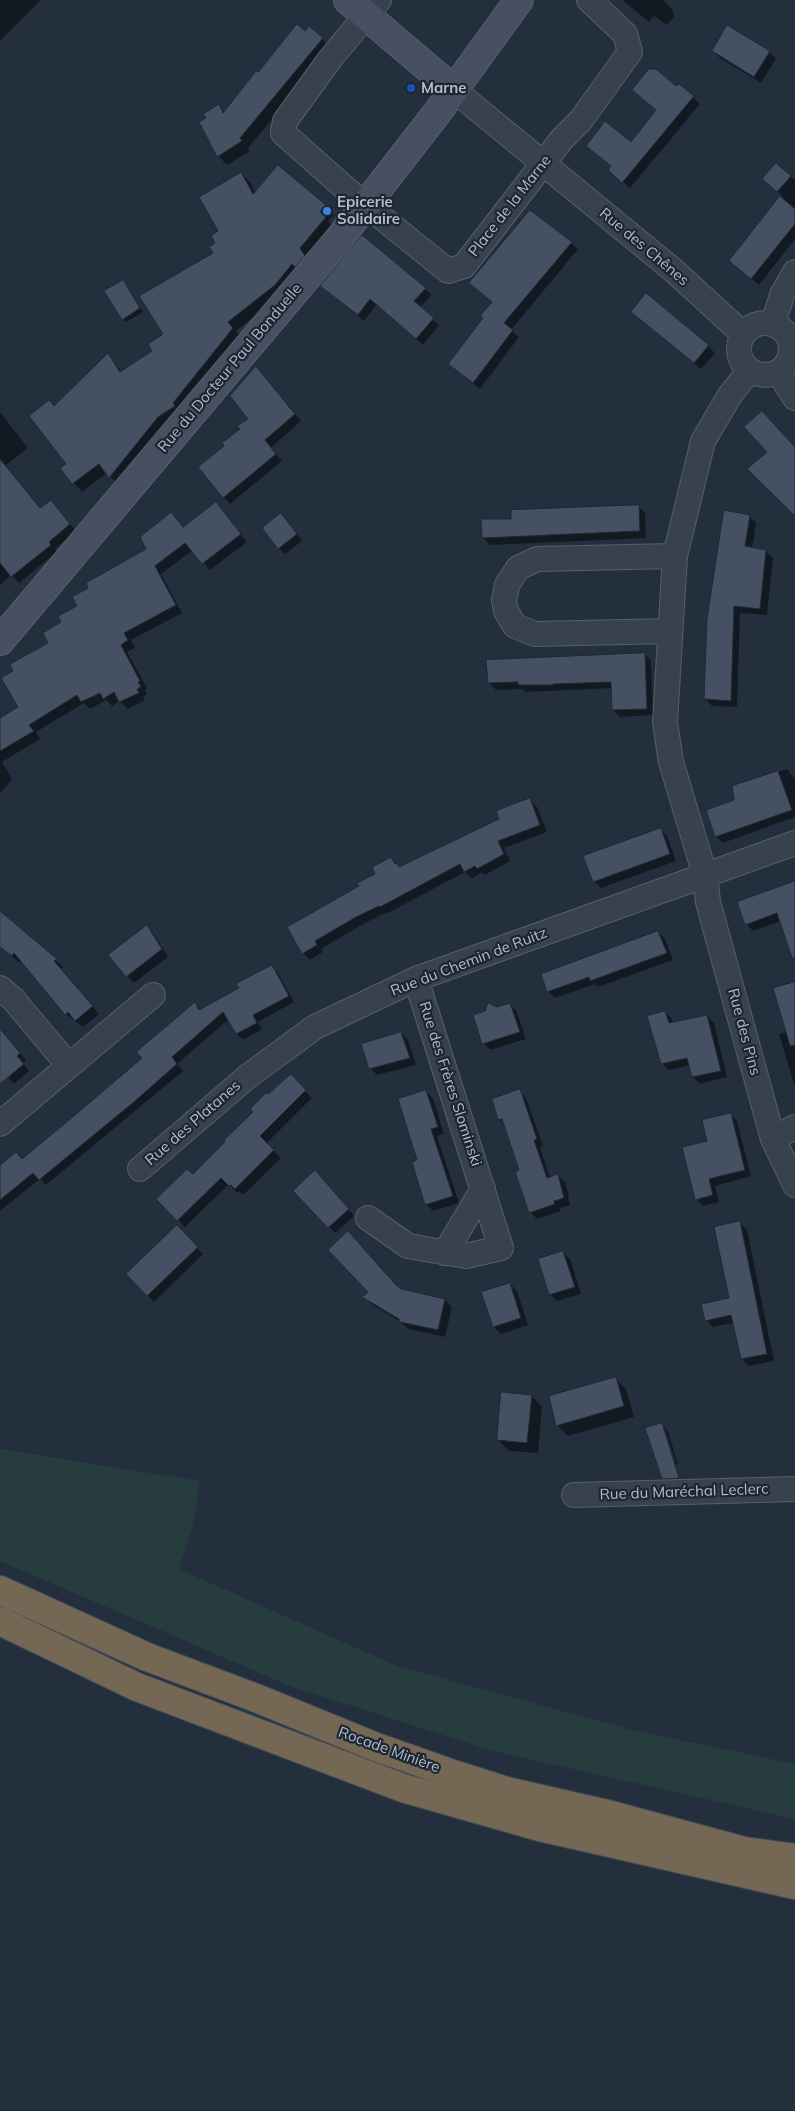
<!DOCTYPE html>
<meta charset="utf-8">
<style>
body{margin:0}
canvas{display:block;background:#242f3e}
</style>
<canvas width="795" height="2111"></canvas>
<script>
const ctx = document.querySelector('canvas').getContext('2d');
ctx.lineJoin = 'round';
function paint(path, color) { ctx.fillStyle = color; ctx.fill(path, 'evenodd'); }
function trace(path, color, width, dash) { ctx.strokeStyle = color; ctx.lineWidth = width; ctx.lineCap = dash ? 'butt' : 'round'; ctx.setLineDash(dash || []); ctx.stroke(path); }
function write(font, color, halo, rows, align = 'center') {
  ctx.font = font + ' Mulish,sans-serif'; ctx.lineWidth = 4.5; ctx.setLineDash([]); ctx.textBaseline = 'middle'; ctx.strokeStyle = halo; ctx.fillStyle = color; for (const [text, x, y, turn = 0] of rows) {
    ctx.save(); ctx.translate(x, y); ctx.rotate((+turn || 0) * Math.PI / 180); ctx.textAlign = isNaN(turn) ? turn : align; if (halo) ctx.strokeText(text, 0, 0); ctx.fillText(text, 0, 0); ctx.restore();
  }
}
paint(new Path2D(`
 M0 1449 200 1481 193 1525 179 1569 397 1666 632 1730 795 1764V1819L493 1751 290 1686 0 1561Z`), '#263c3f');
paint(new Path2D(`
 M0 0H41L0 41Z
 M622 0H663L673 10 674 17 667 25 654 16 649 22Z
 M728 27 770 52 776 59 761 83 720 58 713 51Z
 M309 28 332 48 248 148 250 151 227 165 218 156 208 119 219 106 225 113Z
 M679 85 700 104 630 188 616 176 612 167 594 152 631 144Z
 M776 165 795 180V239L759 285 731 261 782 195 770 186Z
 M241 173 250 182 255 193 325 206 334 215 328 221 334 227 284 293 236 331 241 337 118 485 107 473 82 492 62 469 68 464 54 407 108 354 122 372 154 352 215 254 220 232Z
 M530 212 578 249 511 330 519 337 480 389 449 364 484 318Z
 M123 282 143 312 126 322 123 319Z
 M322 286 425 289 432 295 420 307 439 325 423 345 377 304 364 321Z
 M632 312 708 346 715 353 701 369Z
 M263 374 301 421 271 448 282 461 230 504 224 497 226 446 250 419Z
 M0 412 28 448 0 470Z
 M17 481 41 509 51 501 76 531 55 549 57 552 19 583 11 575 0 585V495Z
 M216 504 247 542 210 570 193 550 161 574 182 613 131 640 135 648 127 652 147 688 145 690 147 694 143 697 145 700 128 709 120 701 112 706 106 700 90 709 84 703 36 732 40 739 2 762 12 779 0 794V719L20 707 14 672 50 643 63 622 78 606 148 550 171 513 184 528Z
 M638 506 645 513 646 538 490 545 483 538 512 520Z
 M749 516 756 523 752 549 766 551 773 558 767 615 740 613 737 707 712 706 705 699Z
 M287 521 302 541 285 554 279 548Z
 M645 654 651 661 653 715 620 717 613 710V688L526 692 523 689 496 690 489 683Z
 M787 769 795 779V817L723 843 716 836 735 801 733 787Z
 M530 800 537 807 547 832 504 848 510 861 485 875 482 872 472 878 465 872 388 913 387 912 363 924 321 949 323 952 310 960 303 953 360 886 377 874 391 859 400 868 500 820Z
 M660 829 667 836 676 861 601 888 594 881Z
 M795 883V944L781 921 753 931 746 924Z
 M0 912 63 967 61 969 99 1014 83 1027 66 1014 22 960 20 963 0 946Z
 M147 927 154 934 168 957 134 983 127 976Z
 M658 932 665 939 673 960 598 987 595 984 555 998 548 991Z
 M272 966 278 973 294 1002 258 1022 262 1029 243 1040 237 1034 229 1019 177 1064 183 1071 46 1185 40 1179 0 1211V1167L23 1160 143 1058 195 1004 201 1010 240 988Z
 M795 983V1087L779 1034 787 1032Z
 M510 1004 517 1012 526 1039 490 1050 483 1043 497 1008Z
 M665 1012 672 1019 673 1024 707 1016 714 1023 727 1077 700 1084 693 1077 691 1065 669 1070 662 1063Z
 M0 1030 26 1060 23 1063 29 1071 14 1084 0 1069Z
 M401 1033 408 1040 416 1065 377 1075 370 1068Z
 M291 1076 312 1098 266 1144 281 1158 243 1195 239 1191 237 1193 229 1184 185 1227 157 1199 193 1176Z
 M425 1091 433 1098 444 1134 437 1136 459 1203 433 1211 426 1204 419 1161Z
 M520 1091 526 1098 543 1146 540 1147 550 1178 558 1176 565 1182 569 1195 568 1198 570 1205 560 1208 561 1211 537 1219 530 1212 521 1171 505 1125 500 1119Z
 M731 1115 737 1121 751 1176 715 1186 719 1202 703 1206 696 1199Z
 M322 1178 354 1216 335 1233 295 1191Z
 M739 1222 747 1230 774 1361 749 1366 742 1359 734 1323 713 1327 706 1320 731 1299Z
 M177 1226 203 1254 154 1302 127 1274Z
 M563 1252 570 1259 581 1294 557 1301 550 1294Z
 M510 1284 517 1291 528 1325 501 1334 494 1327 483 1292Z
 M397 1288 445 1300 452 1307 445 1337 408 1329 401 1322 371 1304 364 1297Z
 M615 1378 626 1389 634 1417 568 1436 557 1425Z
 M532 1396 542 1407 538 1453 509 1451 498 1440Z
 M661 1424 668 1431 678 1464H674L676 1463 665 1430H663Z`), '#0007');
const building = new Path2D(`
 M297 24 305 31 309 26 323 38 240 138 242 141 217 157 199 122 206 118 203 114 219 104 223 113 256 71 258 72Z
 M727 25 770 51 754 77 712 51Z
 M649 69H656L676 86 679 84 694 96 622 183 608 170 611 166 586 146 605 121 631 142 656 110 632 90Z
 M776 163 791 176 777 192 762 179Z
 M278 165 326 205 320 212 326 217 300 248 305 256 295 267 292 264 275 285 228 322 233 328 173 403 175 406 158 417 109 478 99 464 72 484 60 468 66 464 29 416 49 400 54 406 108 353 120 372 152 351 148 344 163 334 139 296 213 253 209 247 215 243 211 236 218 231 199 197 241 172 253 194Z
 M780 196 795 209V224L751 279 729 261Z
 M530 210 572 242 504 323 513 330 473 383 448 364 483 318 480 316 492 302 469 283Z
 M362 235 426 288 414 301 434 318 416 339 370 299 358 315 320 286Z
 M123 280 140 308 122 320 104 291Z
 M646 293 709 345 694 363 631 312Z
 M256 366 295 414 265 440 276 454 223 498 198 467 224 446 222 443 240 429 237 426 248 419 230 396Z
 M762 411 795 447V516L747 469 767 452 744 427Z
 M0 459 40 508 51 500 70 524 49 542 51 545 11 577 0 563Z
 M216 502 241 534 202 564 185 543 155 566 176 605 124 633 128 640 121 645 140 681 138 682 141 687 137 689 139 693 119 702 114 692 103 699 100 693 81 702 77 695 29 725 34 731 0 751V718L18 707 1 678 13 671 10 664 48 643 43 633 61 622 58 616 77 606 72 597 88 588 86 583 146 549 140 537 171 512 183 527Z
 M639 505 640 531 482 538 481 519H511V510Z
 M724 510 750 515 745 546 766 550 760 609 734 606 731 701 704 699 707 619Z
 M281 513 297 534 278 549 262 528Z
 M645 653 647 709 612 710 611 682 553 684V685H518V682L488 683 486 660Z
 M778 771 792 810 715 837 706 810 734 800 732 786Z
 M530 798 540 825 498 841 504 854 477 869 475 866 464 872 460 864 380 907 379 906 356 917 315 941 317 945 302 954 287 927 359 886 357 883 375 874 372 867 391 857 395 864 397 863 399 867 499 819 496 811Z
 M661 828 670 854 593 882 583 856Z
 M795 881V957L792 958 777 913 745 925 737 902Z
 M0 911 57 959 54 961 93 1006 75 1021 68 1012 65 1015 14 953 12 956 0 947Z
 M147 925 162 949 126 977 108 955Z
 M658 931 667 953 590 981 589 977 547 992 541 974Z
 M272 965 289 996 253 1015 257 1023 236 1034 223 1012 172 1057 177 1064 135 1101 39 1180 33 1173 0 1200V1165L16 1152 22 1159 74 1116 142 1058 136 1052 195 1002 199 1010 239 988 236 984Z
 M795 982V1045L790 1046 773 988Z
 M488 1003 497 1007 510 1003 520 1032 482 1044 473 1015 485 1011Z
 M665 1011 669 1023 707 1015 721 1071 692 1077 687 1058 661 1064 647 1016Z
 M0 1029 20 1053 17 1056 24 1064 0 1084Z
 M401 1032 410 1058 369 1069 361 1044Z
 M291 1074 306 1090 260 1136 274 1150 235 1189 231 1185 229 1186 221 1178 177 1221 156 1199 187 1169 193 1174 225 1142 224 1140 253 1112 250 1109 266 1093 268 1094Z
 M520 1089 537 1139 534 1140 547 1178 558 1174 564 1198 554 1201 555 1204 529 1213 515 1172 519 1170 502 1119 498 1120 492 1099Z
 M426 1090 438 1127 431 1129 453 1196 425 1205 412 1162 417 1160 398 1099Z
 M731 1113 745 1170 709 1179 713 1195 695 1200 682 1147 707 1141 702 1120Z
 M315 1170 349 1209 328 1228 293 1191Z
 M740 1221 767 1354 741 1359 731 1315 705 1321 701 1304 729 1298 714 1227Z
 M177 1225 198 1247 147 1296 126 1274Z
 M348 1231 396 1285 401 1289 445 1299 438 1330 400 1322 399 1319 362 1297 368 1292 328 1250Z
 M563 1251 575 1287 549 1295 538 1259Z
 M510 1283 521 1318 493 1327 481 1292Z
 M616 1377 624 1406 556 1426 549 1396Z
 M501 1392 532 1395 527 1443 497 1440Z
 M662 1423 679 1478 662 1479 645 1428Z`);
paint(building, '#455162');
trace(building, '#1f2835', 1);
const street = new Path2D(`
 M379 0 330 59 285 121 283 133 345 188 448 271 464 266 562 139 581 120 630 52 625 34 589 0
 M454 90 673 270 743 334
 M739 349a26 26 0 1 1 52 0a26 26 0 1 1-52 0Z
 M773 324 782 295 795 272
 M750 370 730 395 703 441 675 556 665 722 671 762 705 875 708 902 773 1139 795 1185
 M778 372 795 398
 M670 631 535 634 515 626 506 611 504 601 507 585 518 568 537 559 675 556
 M0 988 13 999 69 1066
 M0 1124 153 995
 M773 1139 795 1127
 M140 1169 247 1077 315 1027 416 979 795 843
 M368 1218 408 1246 466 1256 501 1248 416 979
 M445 1253 483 1189
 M574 1495 795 1489`);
const secondary = new Path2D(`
 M348 0 454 90
 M0 641 339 239 440 109 519 0`);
const highway = new Path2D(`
 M0 1590 147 1657 256 1698 376 1747 450 1773 510 1792 611 1815 744 1851 795 1858
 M0 1621 137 1687 403 1788 540 1827 795 1885`);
trace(street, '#565f6c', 26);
trace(secondary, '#565f6c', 30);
trace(highway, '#434c59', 30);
trace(street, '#38414e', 24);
trace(secondary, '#465061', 28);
trace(highway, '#746855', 28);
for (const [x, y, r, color] of [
 [411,88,5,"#1a4fb4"],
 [327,211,5,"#3f7fe0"]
]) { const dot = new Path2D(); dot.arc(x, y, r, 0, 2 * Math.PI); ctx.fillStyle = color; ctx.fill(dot); trace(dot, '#1d2633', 2); }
write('bold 15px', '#b4bcc9', '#1d2633', [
 ["Marne",421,88],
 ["Epicerie",337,202],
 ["Solidaire",337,219]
], 'left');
write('15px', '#b4bcc9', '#1d2633', [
 ["Place de la Marne",510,206,-52],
 ["Rue des Chênes",644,247,40],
 ["Rue du Docteur Paul Bonduelle",230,368,-50],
 ["Rue du Chemin de Ruitz",469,962,-21],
 ["Rue des Pins",744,1032,75],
 ["Rue des Frères Slominski",450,1084,72],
 ["Rue des Platanes",193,1123,-41],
 ["Rue du Maréchal Leclerc",684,1492,-2],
 ["Rocade Minière",389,1750,20]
]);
</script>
